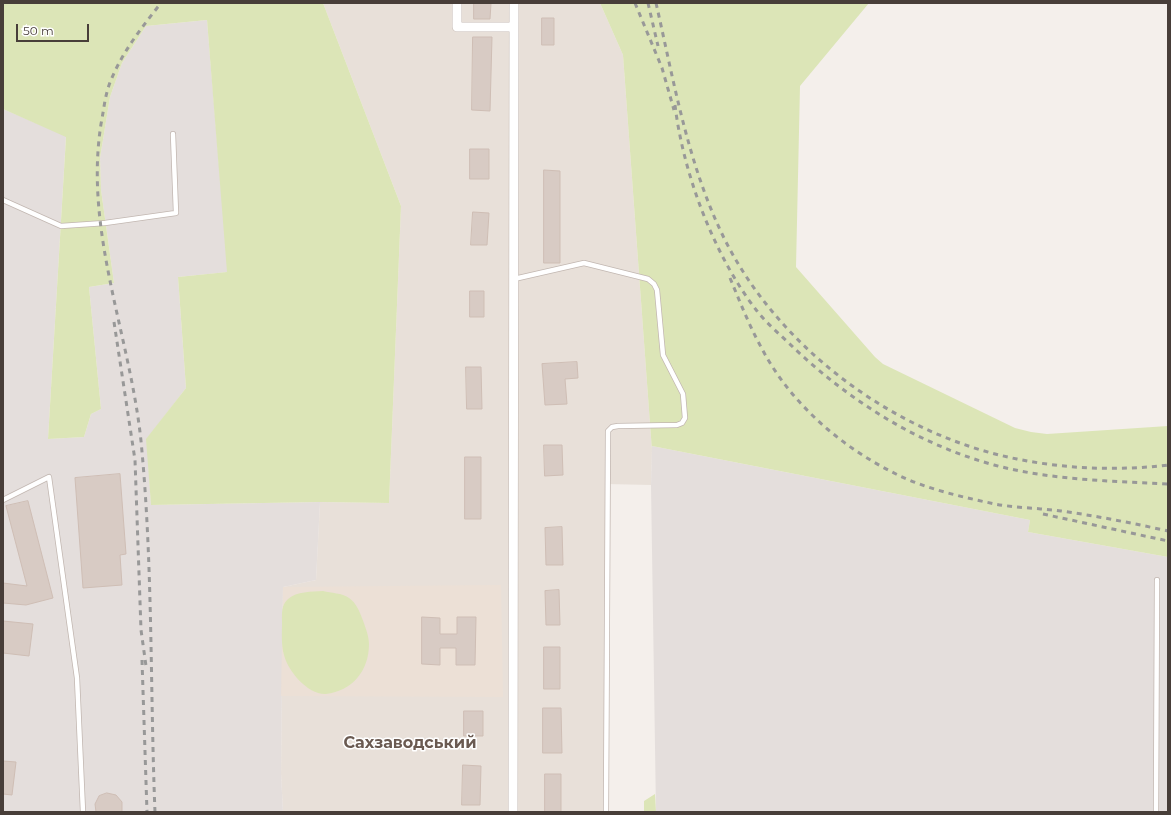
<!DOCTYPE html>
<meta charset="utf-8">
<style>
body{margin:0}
#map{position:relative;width:1171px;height:815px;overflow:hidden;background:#f4efeb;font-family:Montserrat,sans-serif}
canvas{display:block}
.frame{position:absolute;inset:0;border:4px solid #483e39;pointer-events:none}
.scale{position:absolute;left:16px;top:24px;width:73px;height:18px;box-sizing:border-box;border:2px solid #483e39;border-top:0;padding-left:5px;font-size:12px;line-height:14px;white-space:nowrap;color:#483e39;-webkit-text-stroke:3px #fff;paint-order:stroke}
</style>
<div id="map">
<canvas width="1171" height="815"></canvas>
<div class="frame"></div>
<div class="scale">50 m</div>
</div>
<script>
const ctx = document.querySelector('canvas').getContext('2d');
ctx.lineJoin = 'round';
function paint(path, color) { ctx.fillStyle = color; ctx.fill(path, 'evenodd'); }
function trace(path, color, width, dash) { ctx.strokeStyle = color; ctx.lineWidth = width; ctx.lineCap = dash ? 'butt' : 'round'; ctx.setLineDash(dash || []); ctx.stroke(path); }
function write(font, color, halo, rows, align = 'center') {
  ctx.font = font + ' Montserrat,sans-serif'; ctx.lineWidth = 3; ctx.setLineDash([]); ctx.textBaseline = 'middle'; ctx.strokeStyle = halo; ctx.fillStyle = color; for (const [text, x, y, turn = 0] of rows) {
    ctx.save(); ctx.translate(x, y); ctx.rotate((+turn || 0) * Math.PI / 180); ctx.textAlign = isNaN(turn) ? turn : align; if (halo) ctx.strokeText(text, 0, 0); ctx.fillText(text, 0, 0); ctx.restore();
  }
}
paint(new Path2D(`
 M323 3H600L623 55 652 451 651 485 606 484V812H283L281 774 283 587 316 580 320 502 389 503 401 206Z`), '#e8e0d9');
paint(new Path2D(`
 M207 20 228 272 178 277 186 388 147 439 151 505 320 502 316 580 283 587 281 774 283 812H3V109L66 136 48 439 84 437 91 414 101 409 89 287 114 283 101 190 100 158 110 97 122 63 146 26Z
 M652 446 1030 520 1028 532 1168 557V812H656L651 485Z`), '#e4dedc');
paint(new Path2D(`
 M501 585 503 697 281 696 283 587Z`), '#ece0d6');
paint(new Path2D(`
 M3 3H323L401 206 389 503 320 502 151 505 146 439 186 388 178 277 227 272 207 20 146 26 122 63 110 97 100 158 101 190 114 283 89 287 101 409 91 414 84 437 48 439 66 137 3 109Z
 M600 3H869L800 86 796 267 875 357 883 364 1015 428 1031 432 1047 434 1168 426V557L1028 532 1030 520 652 446V451L623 55Z
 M323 591C331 593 342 593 349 598 356 603 359 610 362 618 365 626 369 636 369 644 369 671 352 691 326 694 308 695 288 671 284 655 281 644 282 633 282 622 282 614 281 605 288 599 297 591 311 592 323 591Z
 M655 794 656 812H644V801Z`), '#dce5b7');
const building = new Path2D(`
 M474 3H491L490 19H474Z
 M542 18H554V45H542Z
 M473 37H492L490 111 472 110Z
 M470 149H489V179H470Z
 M544 170 560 171V263H544Z
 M473 212 489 213 487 245H471Z
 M470 291H484V317H470Z
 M577 362 578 378 565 379 567 404 545 405 542 364Z
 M466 367H481L482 409H467Z
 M544 445H562L563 475 545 476Z
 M465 457H481V519H465Z
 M120 474 126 554 120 555 122 585 83 588 75 478Z
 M28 501 53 598 26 605 3 603V583L27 586 6 506Z
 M562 527 563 565H546L545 528Z
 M559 590 560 625H546L545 591Z
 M422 617 440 618V634H457V617H476L475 665H456V648H440V665L422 664Z
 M3 621 33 624 29 656 3 653Z
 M544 647H560V689H544Z
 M543 708H561L562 753H543Z
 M464 711H483V736H464Z
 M3 761 16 762 12 795 3 794Z
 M463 765 481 766 480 805H462Z
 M545 774H561V812H545Z
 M107 793 116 795 122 802V812H96L95 804 99 796Z`);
paint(building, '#d8cbc4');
trace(building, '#cfbeb5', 1);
const service = new Path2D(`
 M3 200 61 226 105 223 176 213 173 134
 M514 279 584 263 648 279 654 284 657 290 663 355 683 394 685 418 682 423 677 425 618 426 612 427 608 431 606 812
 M3 500 49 477 77 678 83 812
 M1156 812 1157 580`);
const minor = new Path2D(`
 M457 3V27H514
 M513 812 514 3`);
trace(service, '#c2b7b1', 6);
trace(minor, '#c2b7b1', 10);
trace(service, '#fff', 4.5);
trace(minor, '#fff', 9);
trace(new Path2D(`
 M635 3 662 68 674 110
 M648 3 658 46
 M656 3C674 82 688 165 724 238 779 349 896 435 1017 459 1066 469 1118 471 1168 465
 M675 105C683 173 714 256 757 311 768 325 783 337 796 350 853 403 918 444 994 465 1050 480 1110 481 1168 484
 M730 278C740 302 749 325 761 347 790 403 841 447 896 474 926 489 962 497 995 504 1016 508 1039 508 1061 511 1097 516 1132 523 1168 531
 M114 322 135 460 141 630 146 666
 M1043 514 1168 541
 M142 660 147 812
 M155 812C150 689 153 564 141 441 130 335 84 232 101 124 104 109 105 94 111 80 123 51 142 27 161 3`), '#989898', 3, [5, 5]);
write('bold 16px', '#6a5a51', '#fff', [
 ["Сахзаводський",410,743]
]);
</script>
